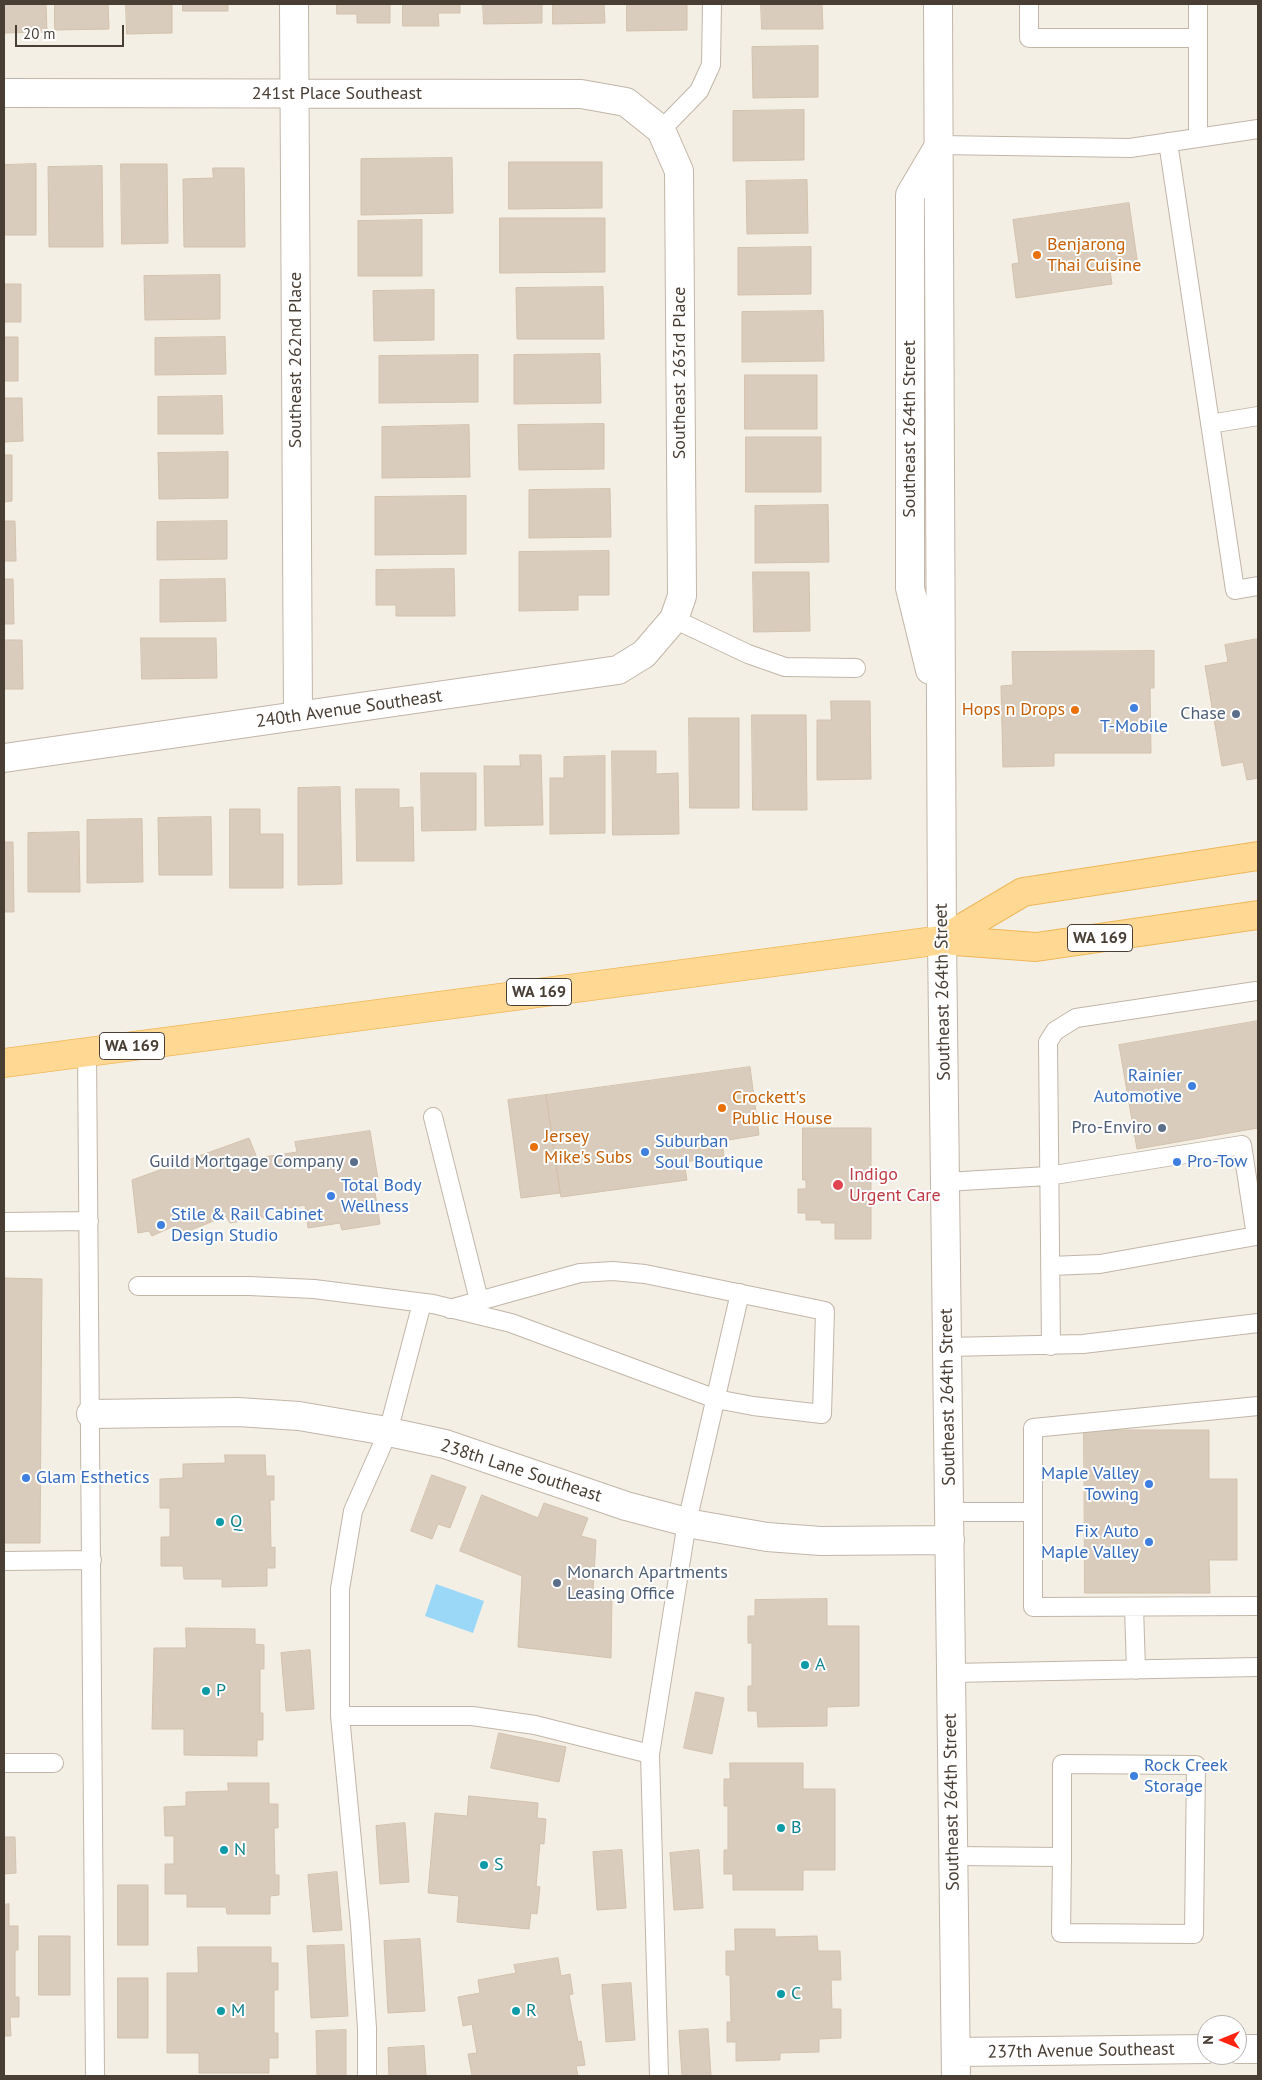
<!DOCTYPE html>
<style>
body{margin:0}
#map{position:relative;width:1262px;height:2080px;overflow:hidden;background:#f4efe5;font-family:"PT Sans",sans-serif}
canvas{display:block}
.frame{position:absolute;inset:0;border:5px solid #483e34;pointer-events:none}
.north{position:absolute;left:1197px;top:2015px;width:50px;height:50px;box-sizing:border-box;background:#fff;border:1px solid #b6b2ae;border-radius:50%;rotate:270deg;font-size:14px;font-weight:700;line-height:20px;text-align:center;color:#483e34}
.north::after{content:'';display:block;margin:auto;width:18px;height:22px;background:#ff2411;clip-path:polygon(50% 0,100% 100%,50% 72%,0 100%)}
.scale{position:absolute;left:15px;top:25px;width:109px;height:22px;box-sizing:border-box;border:2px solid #483e34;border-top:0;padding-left:6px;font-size:15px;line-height:18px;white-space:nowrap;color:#483e34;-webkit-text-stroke:4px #fff;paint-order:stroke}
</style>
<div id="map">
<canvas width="1262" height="2080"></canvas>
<div class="frame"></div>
<div class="north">N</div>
<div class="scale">20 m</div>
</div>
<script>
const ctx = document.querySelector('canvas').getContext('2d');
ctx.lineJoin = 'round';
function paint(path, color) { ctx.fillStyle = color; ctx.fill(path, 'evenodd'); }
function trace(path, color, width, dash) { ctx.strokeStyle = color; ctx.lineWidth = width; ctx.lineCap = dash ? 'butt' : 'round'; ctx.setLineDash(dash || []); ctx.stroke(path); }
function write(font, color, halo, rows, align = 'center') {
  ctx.font = font + ' "PT Sans",sans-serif'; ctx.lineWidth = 4; ctx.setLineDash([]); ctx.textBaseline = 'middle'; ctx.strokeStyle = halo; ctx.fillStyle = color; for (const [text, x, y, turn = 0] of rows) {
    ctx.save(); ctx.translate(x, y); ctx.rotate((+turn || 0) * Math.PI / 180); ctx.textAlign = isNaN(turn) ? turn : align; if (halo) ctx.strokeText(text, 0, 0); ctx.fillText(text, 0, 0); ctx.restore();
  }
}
paint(new Path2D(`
 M436 1584 484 1601 473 1633 425 1616Z`), '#9bd8f8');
const building = new Path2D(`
 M4 4H46L47 32 4 33Z
 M55 4H108L109 29 55 30Z
 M126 4H172V33L127 34Z
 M183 4H228V11H183Z
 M337 4H390V23H357V14H337Z
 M403 4H460V13H438L439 26H403Z
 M483 4H542V23L484 24Z
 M553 4H604L605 23 553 24Z
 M627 4H687V30L627 31Z
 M761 4H822L823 29H762Z
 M818 46V97L753 98 752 47Z
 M804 110V160L733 161V111Z
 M452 158 453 213 361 215V159Z
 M509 162H602V208L509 209Z
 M36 164V235H4V165Z
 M121 164H167L168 243 122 244Z
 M102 166 103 247H49L48 167Z
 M213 168H244L245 247H184L183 179 213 178Z
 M807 180 808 233 747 234 746 181Z
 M1129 203 1138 266 1110 270 1112 284 1016 298 1012 264 1019 263 1013 220Z
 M500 218H605V272L500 273Z
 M422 220V276H358V221Z
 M811 247V294L738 295V248Z
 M220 275V319L145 320 144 276Z
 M4 284H21V322H4Z
 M603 287 604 339H517L516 288Z
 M434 290V340L374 341 373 291Z
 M823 311 824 361 742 362V312Z
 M4 337H18V381H4Z
 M225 337 226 374 155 375V338Z
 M600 354 601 403 514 404V355Z
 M478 355V402L379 403V356Z
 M745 375H817V429H745Z
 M222 396 223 434H158V397Z
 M4 398H22L23 441 4 442Z
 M604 424V469L519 470 518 425Z
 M469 425 470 477 382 478V427Z
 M746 437H821V492H746Z
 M228 452V498L159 499 158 453Z
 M4 455H12V501L4 502Z
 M610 489 611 537 529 538V490Z
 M466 496V554L375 555V497Z
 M828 505 829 562 755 563V506Z
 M4 521H15L16 561H4Z
 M227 521V559L157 560V522Z
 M609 551V595H578V610L519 611V552Z
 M454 569 455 616H396V605H376V570Z
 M753 572H809L810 631 754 632Z
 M4 579H13L14 624H4Z
 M225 579 226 621 160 622V580Z
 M141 638H216L217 678 142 679Z
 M1258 639V778L1247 780 1243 762 1222 766 1205 666 1228 662 1225 645Z
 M4 640H22L23 689H4Z
 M1154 651V688H1150L1151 753H1054V766L1003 767 1001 686 1013 685 1012 652Z
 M831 701H870L871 779 817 780V720H831Z
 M752 715H806L807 810H753Z
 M689 718H739V808H690Z
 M612 751H656V774L678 773 679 834 613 835Z
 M520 755H541L543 825 485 826 484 766H520Z
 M605 756V833L550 834V778H564V757Z
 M421 773H476V830L422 831Z
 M340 787 342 884 298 885V788Z
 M356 789H399V808L413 807 414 861H357Z
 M230 809H260V834H283V888H230Z
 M211 817 212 875H159L158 818Z
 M142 819 143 882 87 883V820Z
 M79 832 80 892H28V833Z
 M4 842H13L14 912H4Z
 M1258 1021V1128L1137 1149 1119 1045Z
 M750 1067 759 1135 722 1141 724 1156 684 1162 687 1180 561 1197 546 1095Z
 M546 1095 560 1193 521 1198 508 1100Z
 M803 1128H871V1239H835V1223H821V1220H806V1213H798V1189H806V1180H803Z
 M370 1131 378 1179 373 1180 380 1224 342 1230 340 1223 308 1228 305 1205 266 1212 267 1217 230 1223 226 1216 181 1234 176 1225 152 1236 149 1231 138 1233 132 1180 249 1138 257 1158 297 1152 295 1142Z
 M4 1278 42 1279 40 1543H4Z
 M1084 1430H1209V1479H1237V1560H1209L1210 1593H1085Z
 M225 1455H265L266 1476H274V1500H270L271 1548 275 1547V1568H267V1586L222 1587V1579H184L183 1566H161V1537H170V1508H160V1479L183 1478V1464L225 1463Z
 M432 1475 466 1487 450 1528 438 1524 432 1539 411 1531Z
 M482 1495 538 1518 544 1503 588 1518 581 1536 596 1540 593 1591 612 1592 611 1658 518 1647 522 1576 460 1551Z
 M827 1599V1626H859V1706L827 1707V1726L758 1727 757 1711H748V1686H752V1643H748V1616H755V1600Z
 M186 1628 255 1629V1644L264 1645V1669H260V1713H263V1740H257V1756L184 1755V1729H152L154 1648H186Z
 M310 1650 314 1709 286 1711 281 1653Z
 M696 1692 724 1698 712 1754 684 1748Z
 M499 1733 566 1747 559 1782 491 1768Z
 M730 1763H803V1789H835V1870H803V1890H733V1874H724V1850H728V1806H724V1779H730Z
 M228 1783H269V1804H278V1828H274L275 1875H279V1895L270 1896V1914H227L226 1907H187V1894H165V1864H174V1836H165L164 1807 186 1806V1792L228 1791Z
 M469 1796 538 1803 537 1818 546 1819 544 1844 540 1843 536 1886 540 1887 537 1914 531 1913 529 1929 457 1922 459 1896 428 1893 435 1813 467 1816Z
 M405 1823 409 1882 380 1884 376 1826Z
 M4 1837H15L16 1873 4 1874Z
 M622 1850 626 1908 597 1910 593 1852Z
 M699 1850 703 1908 674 1910 670 1853Z
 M337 1872 342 1930 313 1932 308 1875Z
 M118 1885H148V1945H118Z
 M9 1904V1926H18V1950H15V1997H19V2017H10L11 2036H4V1905Z
 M735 1929H775V1937L817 1936 818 1951H840L841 1980H831L832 2009H841V2038L819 2039V2052L780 2053V2060L736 2061V2042H727V2022H731L730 1975H726V1951H735Z
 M39 1936H70V1995H39Z
 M420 1939 425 2011 388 2013 384 1941Z
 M344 1945 348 2016 311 2018 307 1946Z
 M198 1947H271V1963H278V1990H274V2033H278V2058H269V2073H199V2053H167V1973H198Z
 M558 1958 561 1976 570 1974 573 1994 569 1995 578 2042 581 2041 585 2065 576 2066 578 2076H472L468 2054 477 2053 472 2024 463 2026 458 1997 480 1993 478 1980 516 1973 514 1965Z
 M118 1978H148V2038H118Z
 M631 1983 635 2040 606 2042 602 1985Z
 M708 2029 711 2076H682L679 2031Z
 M346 2030V2076H317L316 2031Z
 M424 2046 426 2076H389L388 2048Z`);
paint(building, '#daccbc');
trace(building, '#d3c1ac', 1);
const service = new Path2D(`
 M1029 4V38H1198
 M1198 4V138
 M661 130 699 91 711 65 712 4
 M1168 142 1235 590 1258 586
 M939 145 1130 148 1258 129
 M1210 424 1258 416
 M674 619 748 654 785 667 856 668
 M87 1052 95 2076
 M433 1117 479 1300
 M945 1182 1048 1176 1242 1145 1256 1236 1100 1264 1050 1266
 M4 1222 89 1221
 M138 1286H249L314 1289 433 1304 511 1323 716 1399 753 1406 822 1414 825 1311 645 1274 613 1271 580 1273 450 1309
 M1051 1346 1048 1042 1055 1031 1076 1018 1256 991
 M947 1347 1083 1344 1258 1323
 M949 1512H1033V1607L1258 1606
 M1033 1512V1428L1258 1406
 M4 1561 92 1560
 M1134 1607 1136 1670
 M951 1673 1258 1667
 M340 1716H472L535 1725 650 1754
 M4 1763H54
 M953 1856 1062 1857 1061 1933 1194 1934 1196 1765 1062 1764V1857
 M367 2076V2028L360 1924 340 1716V1589L353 1511 388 1432 422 1303
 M659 2076 650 1754 687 1522 740 1293`);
const minor = new Path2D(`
 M294 4 298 716
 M938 4 942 940 956 2076
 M4 93 581 94 626 102 661 130 679 171 682 596 674 619 644 654 618 670 4 758
 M930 670 910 588V195L939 146
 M91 1414 238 1412 299 1416 375 1429 445 1444 626 1506 698 1525 767 1537 821 1541 950 1540
 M1237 2049H1258
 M956 2052 1207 2049`);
const primary = new Path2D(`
 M942 940 1023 892 1258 856
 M4 1063 942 940 1036 947 1258 915`);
trace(service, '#c1b6a7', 20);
trace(minor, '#c1b6a7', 30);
trace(primary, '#f0b758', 30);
trace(service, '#fff', 18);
trace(minor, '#fff', 28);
trace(primary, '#ffd993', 28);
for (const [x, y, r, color] of [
 [1037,255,5,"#e8710a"],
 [1134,708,5,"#3f7fe0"],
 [1075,710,5,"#e8710a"],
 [1236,714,5,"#5c6f8a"],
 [1192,1086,5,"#3f7fe0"],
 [722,1108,5,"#e8710a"],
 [1162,1128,5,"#5c6f8a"],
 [534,1147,5,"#e8710a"],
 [645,1152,5,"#3f7fe0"],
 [354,1162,5,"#5c6f8a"],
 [1177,1162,5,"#3f7fe0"],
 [838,1185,6,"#e0444e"],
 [331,1196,5,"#3f7fe0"],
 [161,1225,5,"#3f7fe0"],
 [26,1478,5,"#3f7fe0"],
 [1149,1484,5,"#3f7fe0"],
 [220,1522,5,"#0f9aa8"],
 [1149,1542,5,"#3f7fe0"],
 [557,1583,5,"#5c6f8a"],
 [805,1665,5,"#0f9aa8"],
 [206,1691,5,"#0f9aa8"],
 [1134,1776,5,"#3f7fe0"],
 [781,1828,5,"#0f9aa8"],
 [224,1850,5,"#0f9aa8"],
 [484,1865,5,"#0f9aa8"],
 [781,1994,5,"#0f9aa8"],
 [221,2011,5,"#0f9aa8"],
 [516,2011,5,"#0f9aa8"]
]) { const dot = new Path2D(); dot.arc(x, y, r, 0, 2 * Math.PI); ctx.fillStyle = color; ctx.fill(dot); trace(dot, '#fff', 2); }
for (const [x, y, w] of [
 [1100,938,65],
 [539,992,65],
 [132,1046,65]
]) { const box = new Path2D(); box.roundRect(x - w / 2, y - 13.5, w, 27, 4); ctx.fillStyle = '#fff'; ctx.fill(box); trace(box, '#483e34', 1); }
write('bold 16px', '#483e34', null, [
 ["WA 169",1100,938],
 ["WA 169",539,992],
 ["WA 169",132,1046]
]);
write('18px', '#483e34', '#fff', [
 ["241st Place Southeast",337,94],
 ["Southeast 262nd Place",296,360,-90],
 ["Southeast 263rd Place",680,373,-90],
 ["Southeast 264th Street",910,429,-90],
 ["240th Avenue Southeast",349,709,-8],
 ["Southeast 264th Street",943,992,-91],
 ["Southeast 264th Street",948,1397,-91],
 ["238th Lane Southeast",521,1471,18],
 ["Southeast 264th Street",952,1802,-91],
 ["237th Avenue Southeast",1081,2051,-1]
]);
write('18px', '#c56008', '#fff', [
 ["Benjarong",1047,245],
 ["Thai Cuisine",1047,266],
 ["Hops n Drops",1065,710,"right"],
 ["Crockett's",732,1098],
 ["Public House",732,1119],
 ["Jersey",544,1137],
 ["Mike's Subs",544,1158]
], 'left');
write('18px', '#4e5e75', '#fff', [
 ["Chase",1226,714],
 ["Pro-Enviro",1152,1128],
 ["Guild Mortgage Company",344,1162],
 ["Monarch Apartments",567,1573,"left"],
 ["Leasing Office",567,1594,"left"]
], 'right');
write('18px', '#366cbe', '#fff', [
 ["T-Mobile",1134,727,"center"],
 ["Rainier",1182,1076,"right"],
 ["Automotive",1182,1097,"right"],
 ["Suburban",655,1142],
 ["Soul Boutique",655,1163],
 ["Pro-Tow",1187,1162],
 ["Total Body",341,1186],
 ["Wellness",341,1207],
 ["Stile & Rail Cabinet",171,1215],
 ["Design Studio",171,1236],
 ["Maple Valley",1139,1474,"right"],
 ["Towing",1139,1495,"right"],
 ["Glam Esthetics",36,1478],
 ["Fix Auto",1139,1532,"right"],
 ["Maple Valley",1139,1553,"right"],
 ["Rock Creek",1144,1766],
 ["Storage",1144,1787]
], 'left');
write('18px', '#be3a42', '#fff', [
 ["Indigo",849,1175],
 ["Urgent Care",849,1196]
], 'left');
write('18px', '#0d838f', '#fff', [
 ["Q",230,1522],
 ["A",815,1665],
 ["P",216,1691],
 ["B",791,1828],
 ["N",234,1850],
 ["S",494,1865],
 ["C",791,1994],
 ["M",231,2011],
 ["R",526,2011]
], 'left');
</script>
